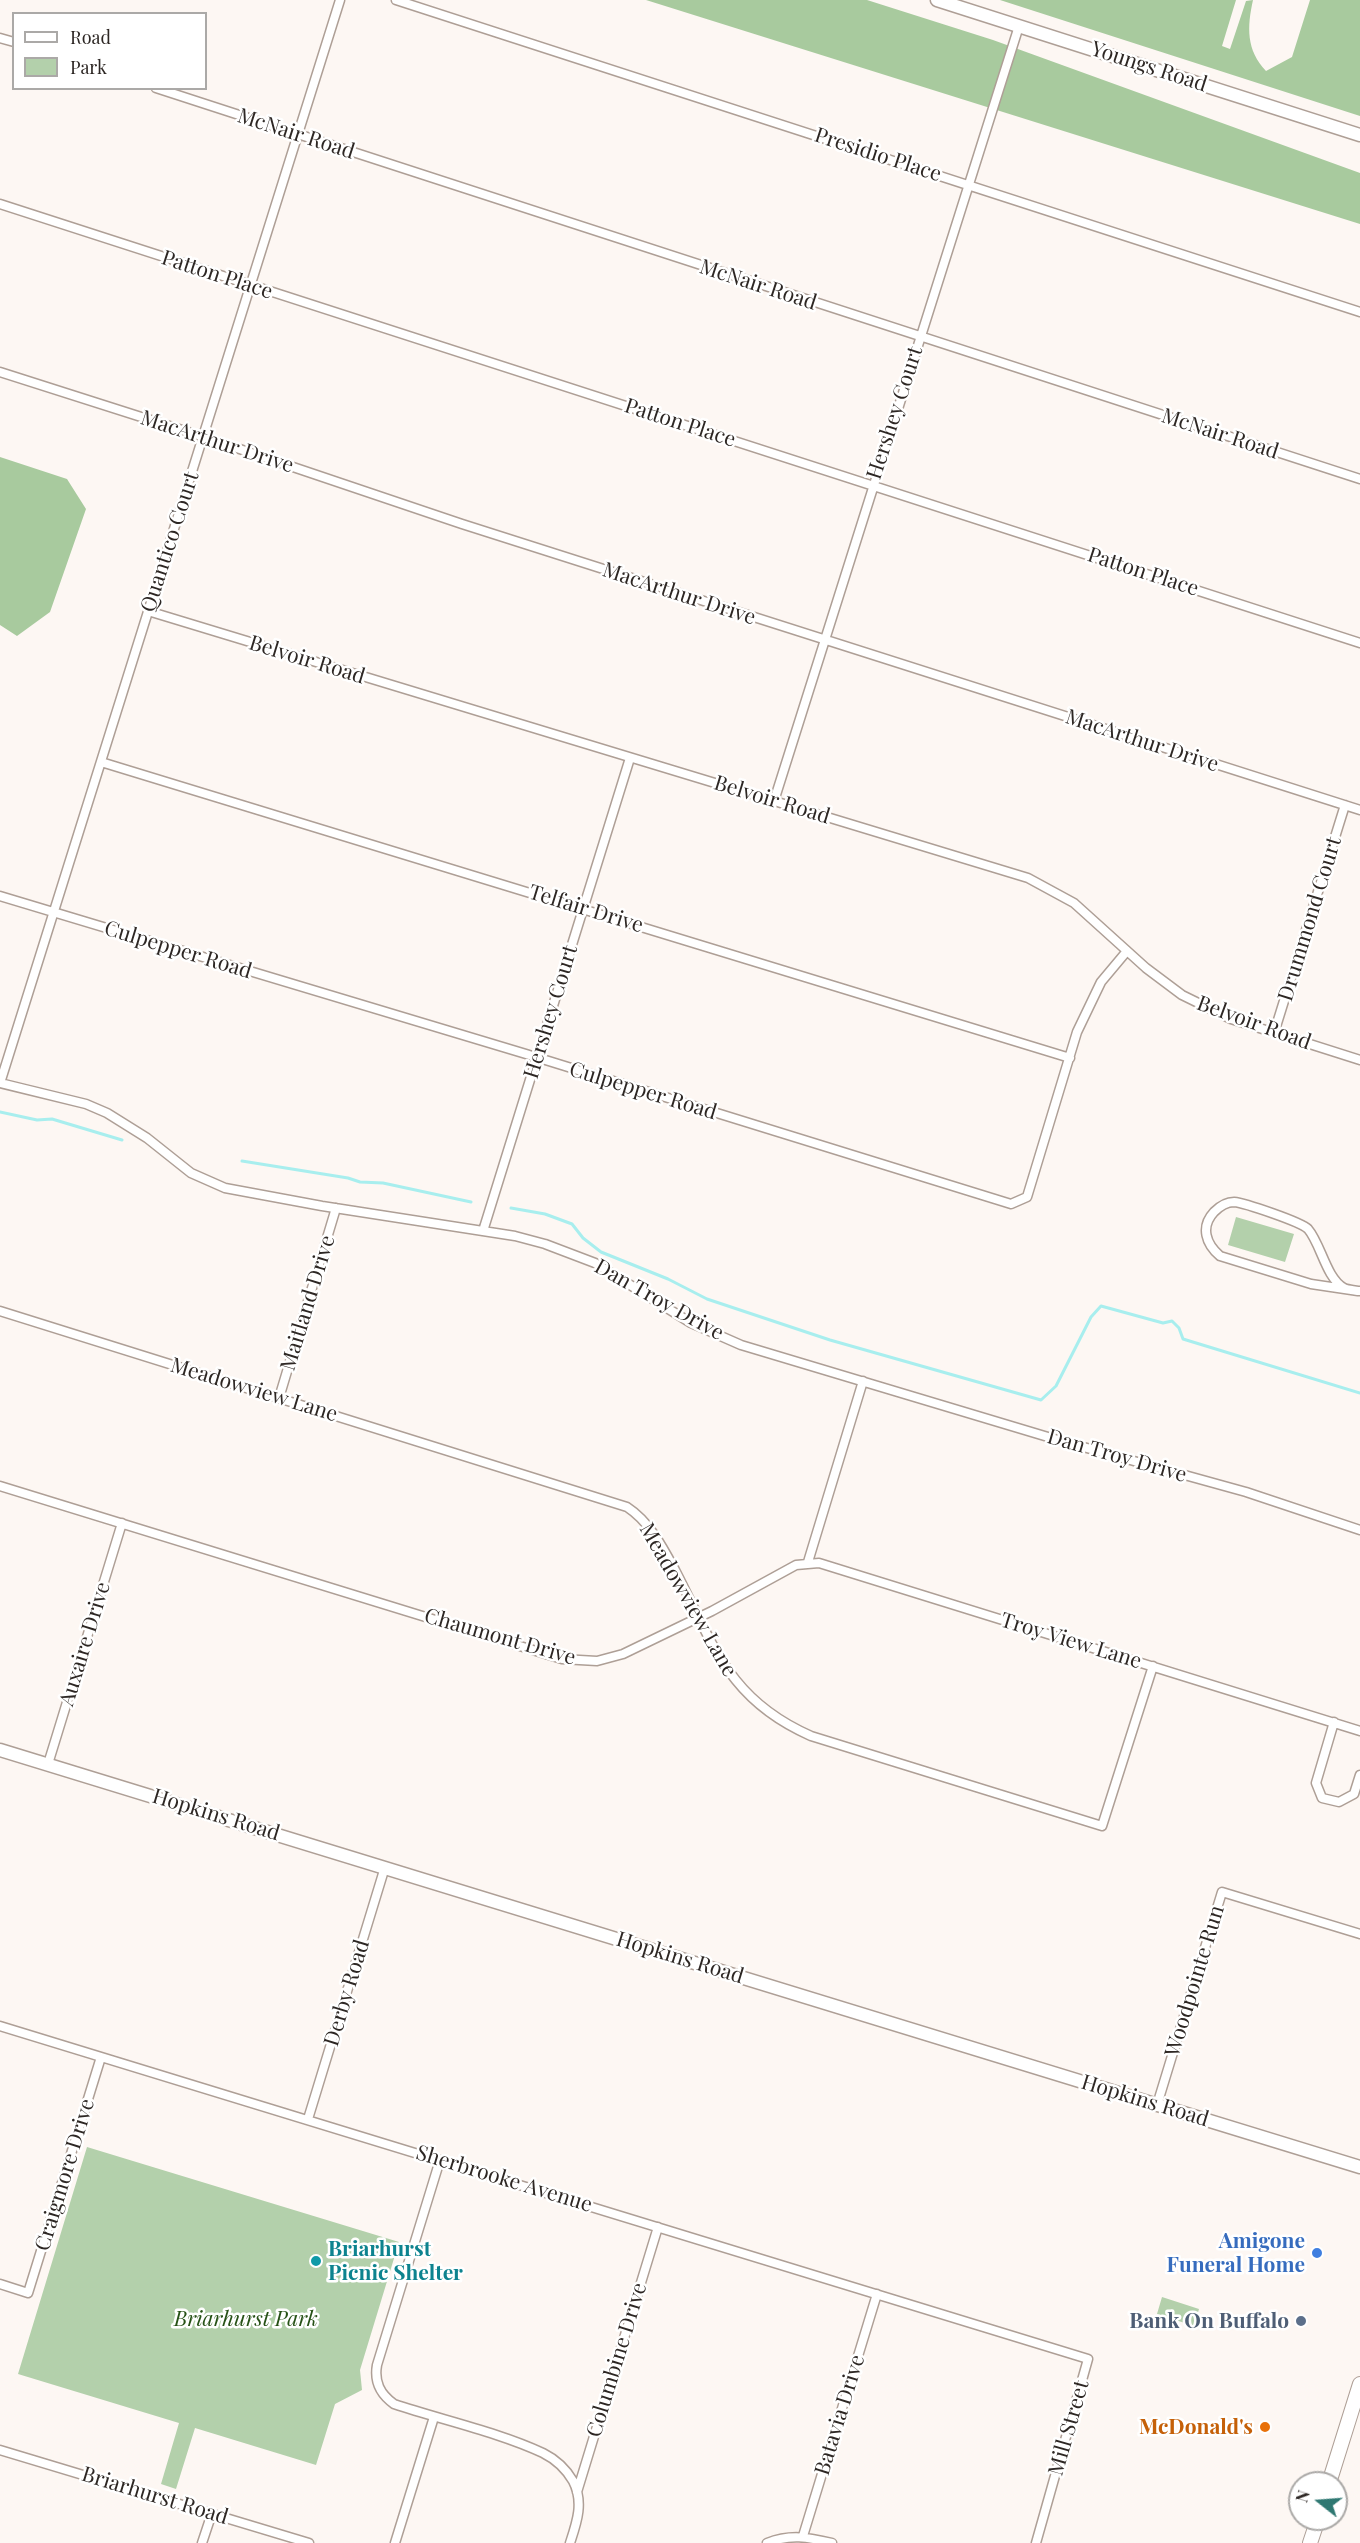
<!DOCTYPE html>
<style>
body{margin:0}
#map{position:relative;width:1360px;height:2543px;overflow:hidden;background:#fdf7f3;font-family:"Playfair Display",serif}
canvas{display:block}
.legend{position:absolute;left:12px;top:12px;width:195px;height:78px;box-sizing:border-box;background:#fff;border:2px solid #aba9a7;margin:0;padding:8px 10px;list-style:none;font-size:18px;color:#2d2724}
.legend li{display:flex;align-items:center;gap:12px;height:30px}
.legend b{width:30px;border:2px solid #aba9a7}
.north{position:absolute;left:1288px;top:2471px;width:60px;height:60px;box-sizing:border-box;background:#fff;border:2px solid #aba9a7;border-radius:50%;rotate:287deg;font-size:16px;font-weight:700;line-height:24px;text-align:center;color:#2d2724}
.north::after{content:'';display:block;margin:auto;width:21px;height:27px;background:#2f7872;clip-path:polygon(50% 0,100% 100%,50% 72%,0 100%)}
</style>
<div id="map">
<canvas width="1360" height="2543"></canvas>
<ul class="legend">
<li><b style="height:8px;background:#fff"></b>Road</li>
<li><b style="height:16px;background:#b3d0ab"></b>Park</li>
</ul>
<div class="north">N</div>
</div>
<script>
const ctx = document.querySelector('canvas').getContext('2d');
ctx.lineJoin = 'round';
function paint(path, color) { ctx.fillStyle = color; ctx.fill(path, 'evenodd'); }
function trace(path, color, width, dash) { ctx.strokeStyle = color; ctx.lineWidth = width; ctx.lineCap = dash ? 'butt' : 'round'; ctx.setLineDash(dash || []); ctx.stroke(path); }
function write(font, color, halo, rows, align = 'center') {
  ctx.font = font + ' "Playfair Display",serif'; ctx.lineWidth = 5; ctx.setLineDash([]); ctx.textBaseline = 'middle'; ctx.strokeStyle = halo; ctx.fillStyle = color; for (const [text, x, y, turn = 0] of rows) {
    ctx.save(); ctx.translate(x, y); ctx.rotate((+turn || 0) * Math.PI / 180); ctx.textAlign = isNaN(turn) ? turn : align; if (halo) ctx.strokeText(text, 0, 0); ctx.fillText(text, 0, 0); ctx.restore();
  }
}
paint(new Path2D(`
 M1236 1217 1294 1234 1285 1262 1228 1245Z
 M87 2147 399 2242 360 2370 362 2390 335 2404 316 2465 195 2428 176 2489 161 2484 179 2423 18 2374Z
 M1162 2297 1199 2309 1194 2326 1157 2314Z`), '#b3d0ab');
paint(new Path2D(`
 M646 0H867L993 40 1360 173V224Z
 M1000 0H1236L1222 46 1230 49 1246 1 1253 0C1247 27 1246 50 1266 71L1292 57 1310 0H1360V116Z
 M0 457 67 479 86 509 50 612 17 636 0 625Z`), '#a8ca9e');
trace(new Path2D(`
 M0 1112 37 1120 52 1119 122 1140
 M242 1161 348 1178 360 1182 383 1183 471 1202
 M511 1208 545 1214 572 1224 583 1238 601 1252 668 1279 707 1299 830 1340 1041 1400 1056 1386 1091 1317 1101 1306 1163 1323 1172 1321 1179 1328 1183 1339 1360 1393`), '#a8eeee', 3);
const street = new Path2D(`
 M396 0 1360 312
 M0 38 14 42
 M156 88 1360 479
 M0 204 1360 643
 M0 372 204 437 462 524 1360 810
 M148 611 1028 878 1074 903 1146 968 1182 995 1231 1019 1360 1060
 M101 762 1070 1058
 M774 801 1019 26
 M0 896 526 1054 1011 1204 1027 1197 1077 1032 1101 982 1127 951
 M1274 1033 1345 805
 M0 1083 86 1104 107 1113 147 1138 191 1173 225 1188 322 1206 515 1236 545 1244 595 1263 691 1323 741 1345 1058 1440 1246 1492 1360 1530
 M0 1083 340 0
 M483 1231 630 758
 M1358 1291C1354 1290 1348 1290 1344 1288 1326 1278 1321 1244 1308 1229 1301 1222 1245 1203 1234 1202 1227 1202 1219 1207 1214 1212 1200 1227 1206 1244 1220 1256L1311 1284 1358 1291H1360
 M0 1311 627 1507C650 1522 663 1548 676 1572 714 1646 729 1700 811 1736L1102 1826 1153 1666
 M279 1398 336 1208
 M0 1486 562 1659 597 1661 623 1654 712 1611 796 1565 819 1563 1360 1731
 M808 1562 863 1381
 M1334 1722 1316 1783 1322 1798 1339 1802 1354 1794 1360 1775
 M48 1764 122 1523
 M0 2026 1088 2359 1036 2543
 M1157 2105 1222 1892 1360 1934
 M308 2119 385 1867
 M440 2160 377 2365C374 2382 380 2394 394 2404 442 2420 498 2432 543 2453 555 2459 566 2469 573 2481 584 2502 577 2522 570 2543
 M0 2284 28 2293 101 2057
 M0 2450 309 2543
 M577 2492 658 2227
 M803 2536 877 2294
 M202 2543 212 2513
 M395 2543 434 2417
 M767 2543C790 2534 808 2537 832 2543`);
const secondary = new Path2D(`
 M937 0 1360 135
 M0 1750 1360 2167`);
const primary = new Path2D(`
 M1329 2483 1360 2384
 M1310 2543 1318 2519`);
trace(street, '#ae9f96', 11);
trace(secondary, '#ae9f96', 15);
trace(primary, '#ae9f96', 16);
trace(street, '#fff', 8);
trace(secondary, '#fff', 12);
trace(primary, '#fff', 14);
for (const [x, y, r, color] of [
 [1317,2253,6,"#3f7fe0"],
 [316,2261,6,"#0f9aa8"],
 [1301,2321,6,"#5c6f8a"],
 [1265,2427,6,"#e8710a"]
]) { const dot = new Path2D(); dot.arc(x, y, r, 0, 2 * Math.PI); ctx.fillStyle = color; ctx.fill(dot); trace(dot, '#fff', 2); }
write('21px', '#2d2724', '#fff', [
 ["Youngs Road",1149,67,18],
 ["McNair Road",296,134,18],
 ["Presidio Place",878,155,18],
 ["Patton Place",217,275,18],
 ["McNair Road",758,285,18],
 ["Hershey Court",895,413,-72],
 ["Patton Place",680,423,18],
 ["McNair Road",1220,434,18],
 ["MacArthur Drive",217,442,18],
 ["Quantico Court",170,542,-72],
 ["Patton Place",1143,572,18],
 ["MacArthur Drive",679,594,18],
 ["Belvoir Road",307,660,17],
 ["MacArthur Drive",1142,741,18],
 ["Belvoir Road",772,800,17],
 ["Telfair Drive",586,909,17],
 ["Drummond Court",1310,919,-73],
 ["Culpepper Road",178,950,17],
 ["Hershey Court",551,1012,-73],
 ["Belvoir Road",1254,1023,20],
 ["Culpepper Road",643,1091,17],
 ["Dan Troy Drive",659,1300,29],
 ["Maitland Drive",308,1303,-73],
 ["Meadowview Lane",254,1390,17],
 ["Dan Troy Drive",1117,1456,16],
 ["Meadowview Lane",688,1600,60],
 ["Chaumont Drive",500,1637,16],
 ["Troy View Lane",1071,1641,17],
 ["Auxaire Drive",85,1644,-73],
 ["Hopkins Road",216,1815,17],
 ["Hopkins Road",680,1958,17],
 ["Woodpointe Run",1195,1981,-73],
 ["Derby Road",347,1993,-73],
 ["Hopkins Road",1145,2101,17],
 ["Craigmore Drive",65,2175,-73],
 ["Sherbrooke Avenue",504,2179,17],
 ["Columbine Drive",617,2360,-73],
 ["Batavia Drive",840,2415,-73],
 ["Mill Street",1069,2428,-74],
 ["Briarhurst Road",155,2496,17]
]);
write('bold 21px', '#366cbe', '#fff', [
 ["Amigone",1305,2241],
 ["Funeral Home",1305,2265]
], 'right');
write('bold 21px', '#0d838f', '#fff', [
 ["Briarhurst",328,2249],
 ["Picnic Shelter",328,2273]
], 'left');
write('italic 21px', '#265116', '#fff', [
 ["Briarhurst Park",246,2319]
]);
write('bold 21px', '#4e5e75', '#fff', [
 ["Bank On Buffalo",1289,2321]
], 'right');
write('bold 21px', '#c56008', '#fff', [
 ["McDonald's",1253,2427]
], 'right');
</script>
